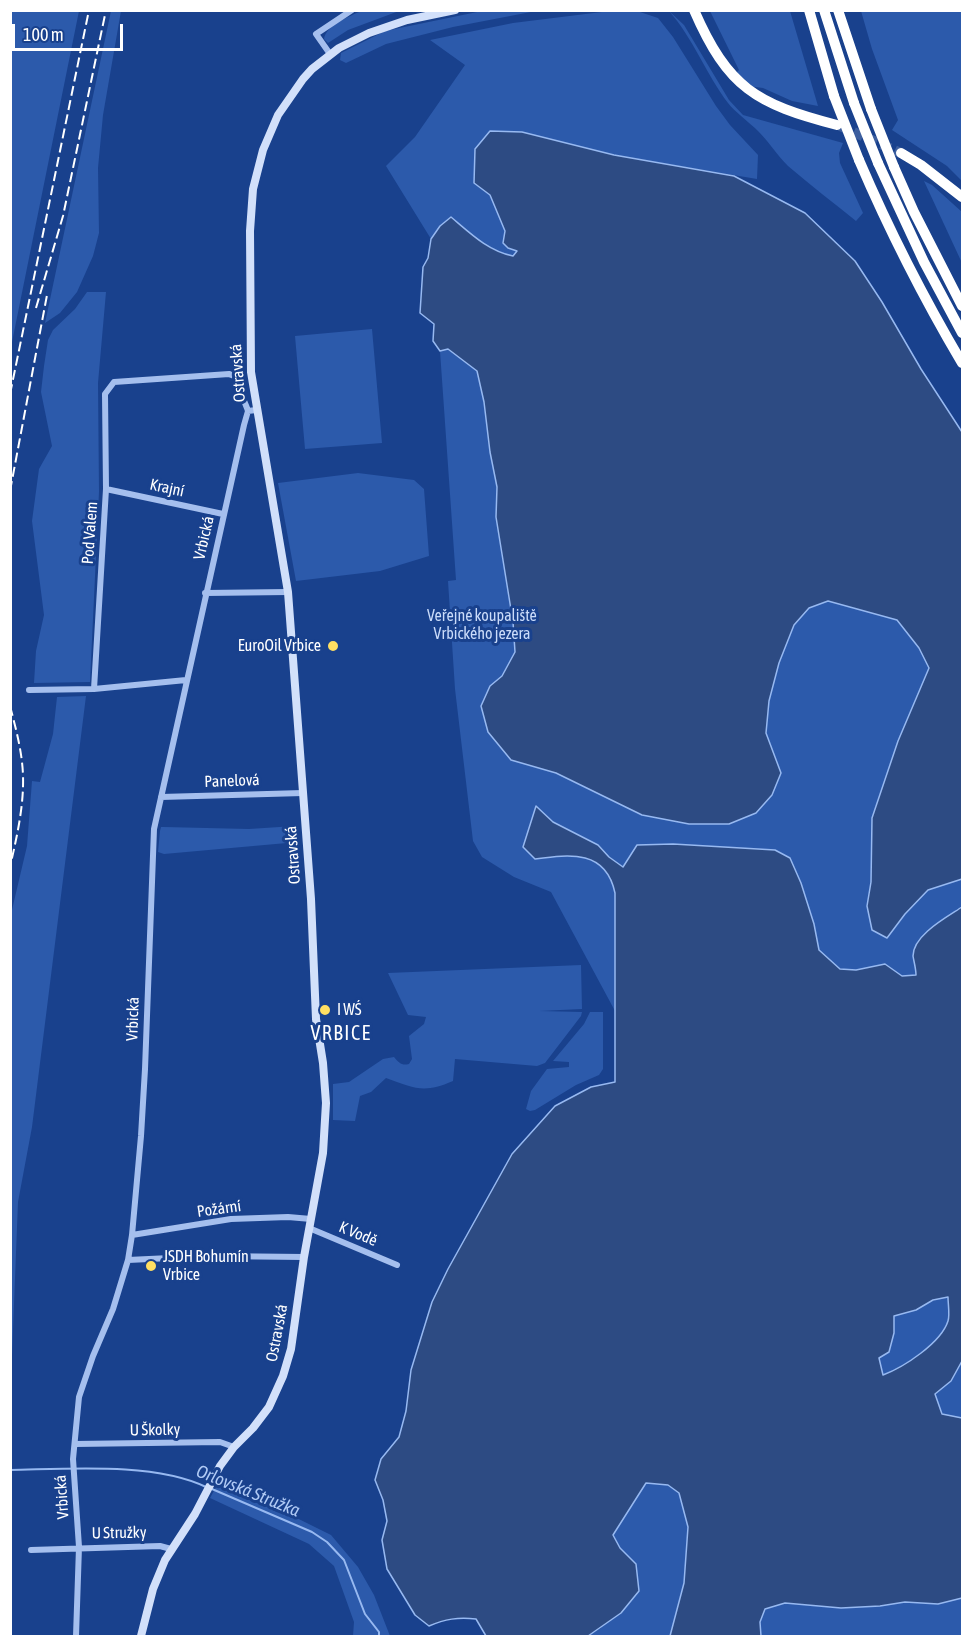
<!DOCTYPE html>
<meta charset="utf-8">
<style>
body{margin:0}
#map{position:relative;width:973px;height:1647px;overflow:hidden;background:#19418d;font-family:"Asap Condensed",sans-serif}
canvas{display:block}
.frame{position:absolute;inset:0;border:12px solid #fff;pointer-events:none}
.scale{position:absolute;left:12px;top:24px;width:111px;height:27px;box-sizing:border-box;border:3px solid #fff;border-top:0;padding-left:8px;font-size:18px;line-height:21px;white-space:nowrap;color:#fff;-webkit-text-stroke:4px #19418d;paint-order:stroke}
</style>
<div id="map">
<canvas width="973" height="1647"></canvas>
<div class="frame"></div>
<div class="scale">100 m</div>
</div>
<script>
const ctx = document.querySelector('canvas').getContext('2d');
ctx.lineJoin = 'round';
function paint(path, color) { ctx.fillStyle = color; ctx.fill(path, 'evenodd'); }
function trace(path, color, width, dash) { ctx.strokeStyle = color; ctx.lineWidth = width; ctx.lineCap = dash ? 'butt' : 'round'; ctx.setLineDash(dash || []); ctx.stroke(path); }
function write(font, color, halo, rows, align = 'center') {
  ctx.font = font + ' "Asap Condensed",sans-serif'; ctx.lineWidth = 6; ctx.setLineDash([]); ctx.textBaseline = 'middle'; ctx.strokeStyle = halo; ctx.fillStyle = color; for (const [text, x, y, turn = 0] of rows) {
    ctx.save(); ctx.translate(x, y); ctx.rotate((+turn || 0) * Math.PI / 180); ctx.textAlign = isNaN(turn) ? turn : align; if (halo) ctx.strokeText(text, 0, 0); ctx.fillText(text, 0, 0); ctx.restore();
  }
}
paint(new Path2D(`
 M11 10 79 11 11 347 10 11Z
 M618 10 637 11 658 18 673 37 716 106 730 125 758 155 757 179 614 155 522 132 490 195 505 231 518 251 513 256C488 251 470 233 451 217L440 226 431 239 386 166 415 137 465 65 430 40 513 23Z
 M111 11H121L103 115 98 168 99 233 93 256 77 292 60 313 45 323Z
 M361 11H399L348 30 328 43 324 39C326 25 349 17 361 11Z
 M482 11H536L453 27 386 44 346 63 340 60 341 53 385 31Z
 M669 11 684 25 729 100 743 115 843 143 839 153 840 163 863 213 856 221C834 203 810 185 788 166 777 155 769 142 758 131 750 123 734 111 728 103 706 74 693 38 669 11Z
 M710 11H790L818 106 792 101 763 88 748 86 735 74 739 70Z
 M861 11H962V181L947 166 892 130 898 120 872 49Z
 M924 181 932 185 962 212V263Z
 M87 292H106L98 383 99 492 90 682 34 683 36 651 44 615 32 521 39 469 52 446 41 392 44 366 48 340 53 330 75 309Z
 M372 329 382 443 305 449 295 336Z
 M448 348 477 371 484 402 490 452 497 487 496 517 513 622 515 652 502 676 490 687 481 706 511 760 556 773 642 815 781 773 766 733 769 701 779 663 794 625 809 608 828 601 897 620 919 648 929 668 898 741 872 818 871 882 867 906 887 938 905 914 928 890 962 879V907L939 922 913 954 917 975 902 976 885 964 856 970 840 969 819 950 814 924 801 883 790 858 775 850 673 844 623 867 609 857 598 845 553 822 536 807 523 847 535 859C558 856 601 850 612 879 614 883 614 888 615 893V1011L551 892 514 877 482 857 473 841 455 689 448 581 456 580 440 351Z
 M358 473 414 480 424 489 429 556 380 571 296 581 278 483Z
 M86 696 32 1127 18 1202 11 1381V914L27 846 32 781 40 782 53 734 57 697Z
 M295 826 298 842 164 854 158 852 160 831 161 827H164L249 829Z
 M581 965 582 1009 540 1011 582 1012 581 1016 545 1063 537 1066 455 1059 453 1081C423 1094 415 1088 386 1078L371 1092 360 1096 355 1121 333 1120V1084L349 1082 383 1059 394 1057C399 1063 402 1066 409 1064L412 1059 409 1036 424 1024 426 1017 408 1015 388 973Z
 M590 1012H603V1069L599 1075 576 1085 535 1110 530 1111 526 1109 531 1091 547 1069 569 1067V1062L553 1061 584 1024Z
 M948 1297C948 1304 951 1314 948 1321 941 1344 904 1366 883 1375L879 1358 889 1352 894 1333V1316C913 1311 929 1300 948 1297Z
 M962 1361V1418L942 1415 935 1394 951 1381Z
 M220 1480 331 1535 358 1567 374 1595 390 1636H353L354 1622 334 1566 309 1544 210 1498Z
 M646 1483 668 1485 679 1493 688 1527 684 1583 670 1636H588L601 1628 636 1564 620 1548 613 1535Z
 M962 1598V1636H761L760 1622 765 1609 785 1603 841 1608 880 1606 905 1602 938 1604Z`), '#2c5aab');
const water = new Path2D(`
 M490 131 522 132 614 155 734 176 805 213 855 261 882 302 921 369 962 432V879L928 890 905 914 887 938 872 930 867 906 871 882 872 818 898 741 929 668 919 648 897 620 828 601 809 608 794 625 779 663 769 701 766 733 781 773 772 795 756 813 729 824H689L642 815 556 773 511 760 488 732 481 706 490 686 502 676 515 652 513 622 496 517 497 487 490 452 484 402 477 371 448 349 440 351 433 341 434 324 420 313 423 267 428 258 431 239 440 226 451 217C470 233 488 251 513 256L517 251 508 248 503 243 505 231 490 195 474 183 475 149Z
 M536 806 553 822 598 845 609 857 623 867 637 845 673 844 775 850 790 858 801 883 814 924 819 950 840 969 856 970 885 964 902 976 916 975C916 969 914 962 913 956 913 935 947 917 962 907V1361L951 1381 935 1394 942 1414 962 1418V1598L938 1604 905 1602 880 1606 841 1608 785 1603 765 1609 760 1622 761 1636H670L684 1583 688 1527 679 1493 668 1485 646 1483 613 1535 620 1548 636 1564 639 1591 621 1613 588 1636H486L476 1619C458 1617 445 1619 429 1626L415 1615 387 1569 382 1540 387 1521 383 1500 375 1480 381 1459 399 1437 406 1411 411 1370 432 1302 448 1269 512 1154 555 1106 591 1087 615 1082V893C606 850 571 854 535 859L523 847ZM948 1297C948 1304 950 1315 948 1321 941 1343 904 1367 883 1375L879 1358 889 1352 894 1333V1316L916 1310 933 1300Z`);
paint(water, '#2d4b83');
trace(water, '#97b9f1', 1.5);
trace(new Path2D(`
 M10 1470C68 1469 154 1462 206 1487
 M212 1489 312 1532 327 1542 344 1560 365 1614 379 1632V1636`), '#97b9f1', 2);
trace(new Path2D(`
 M840 126 901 153`), '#3c5e9e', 10, [10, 5]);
trace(new Path2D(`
 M330 54 316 34 352 10
 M106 489 223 514
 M205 593 288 592
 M94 689 106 489 105 394 114 382 229 374C243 378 240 385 243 397 244 402 247 407 248 411
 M29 690 94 689 186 680
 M161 797 303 793
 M309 1228 397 1265
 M132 1235 231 1219 288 1217 311 1219
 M128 1260 212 1256 304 1257
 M75 1444 220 1442 234 1447
 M31 1550 160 1546 171 1549
 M76 1636 79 1547 73 1459 79 1397 93 1356 113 1309 128 1260 132 1235 141 1136 145 1069 154 829 244 425 248 411 256 410`), '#a5bfee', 6);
trace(new Path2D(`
 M141 1636 153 1589 165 1560 195 1514 220 1466 234 1447 253 1428 269 1407 283 1376 291 1349 304 1257 323 1153 326 1103 323 1063 316 1019 311 899 288 592 251 372 250 231 253 189 263 150 278 115 303 79 312 69 339 48 369 33 407 20 455 10`), '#d2e0fa', 8);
trace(new Path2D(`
 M694 10C728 88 756 104 837 125
 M809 10 834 96
 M824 10 854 103
 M838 10 871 109
 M901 153 921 165 962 197
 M859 160C889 230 923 297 962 363
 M878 163 924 262 962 333
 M894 167 914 212 962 306`), '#fff', 10);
trace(new Path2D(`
 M36 308 63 216 106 10
 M10 394 89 10
 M10 491 47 295
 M10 706C16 729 22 751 23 775 24 806 17 836 10 867`), '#fff', 2, [10, 4.5]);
trace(new Path2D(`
 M834 96 859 160
 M854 103 878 163
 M871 109 894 167`), '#fff', 10);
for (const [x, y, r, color] of [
 [333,646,6,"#ffdf62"],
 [325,1010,6,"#ffdf62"],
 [151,1266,6,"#ffdf62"]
]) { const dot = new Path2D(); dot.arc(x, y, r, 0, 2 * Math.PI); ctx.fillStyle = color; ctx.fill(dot); trace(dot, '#19418d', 2); }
write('16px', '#fff', '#19418d', [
 ["Ostravská",238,373,-94],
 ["Krajní",167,488,12],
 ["Pod Valem",90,533,-86],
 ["Vrbická",204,538,-77],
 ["Panelová",232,781,-2],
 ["Ostravská",293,855,-94],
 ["Vrbická",133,1019,-88],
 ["Požární",219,1209,-8],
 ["K Vodě",358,1234,23],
 ["Ostravská",277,1333,-79],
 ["U Školky",155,1430,-1],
 ["Vrbická",62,1497,-94],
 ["U Stružky",119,1533,-1]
]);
write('16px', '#cbdcfa', '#19418d', [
 ["Veřejné koupaliště",482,616],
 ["Vrbického jezera",482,634]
]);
write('16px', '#fff', '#19418d', [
 ["EuroOil Vrbice",321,646,"right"],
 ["I WŚ",337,1010],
 ["JSDH Bohumín",163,1257],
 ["Vrbice",163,1275]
], 'left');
write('italic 18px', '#b0caf5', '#19418d', [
 ["Orlovská Stružka",248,1491,22]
]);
ctx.letterSpacing = '1.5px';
write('20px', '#fff', '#19418d', [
 ["VRBICE",341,1034]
]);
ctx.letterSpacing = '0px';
</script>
